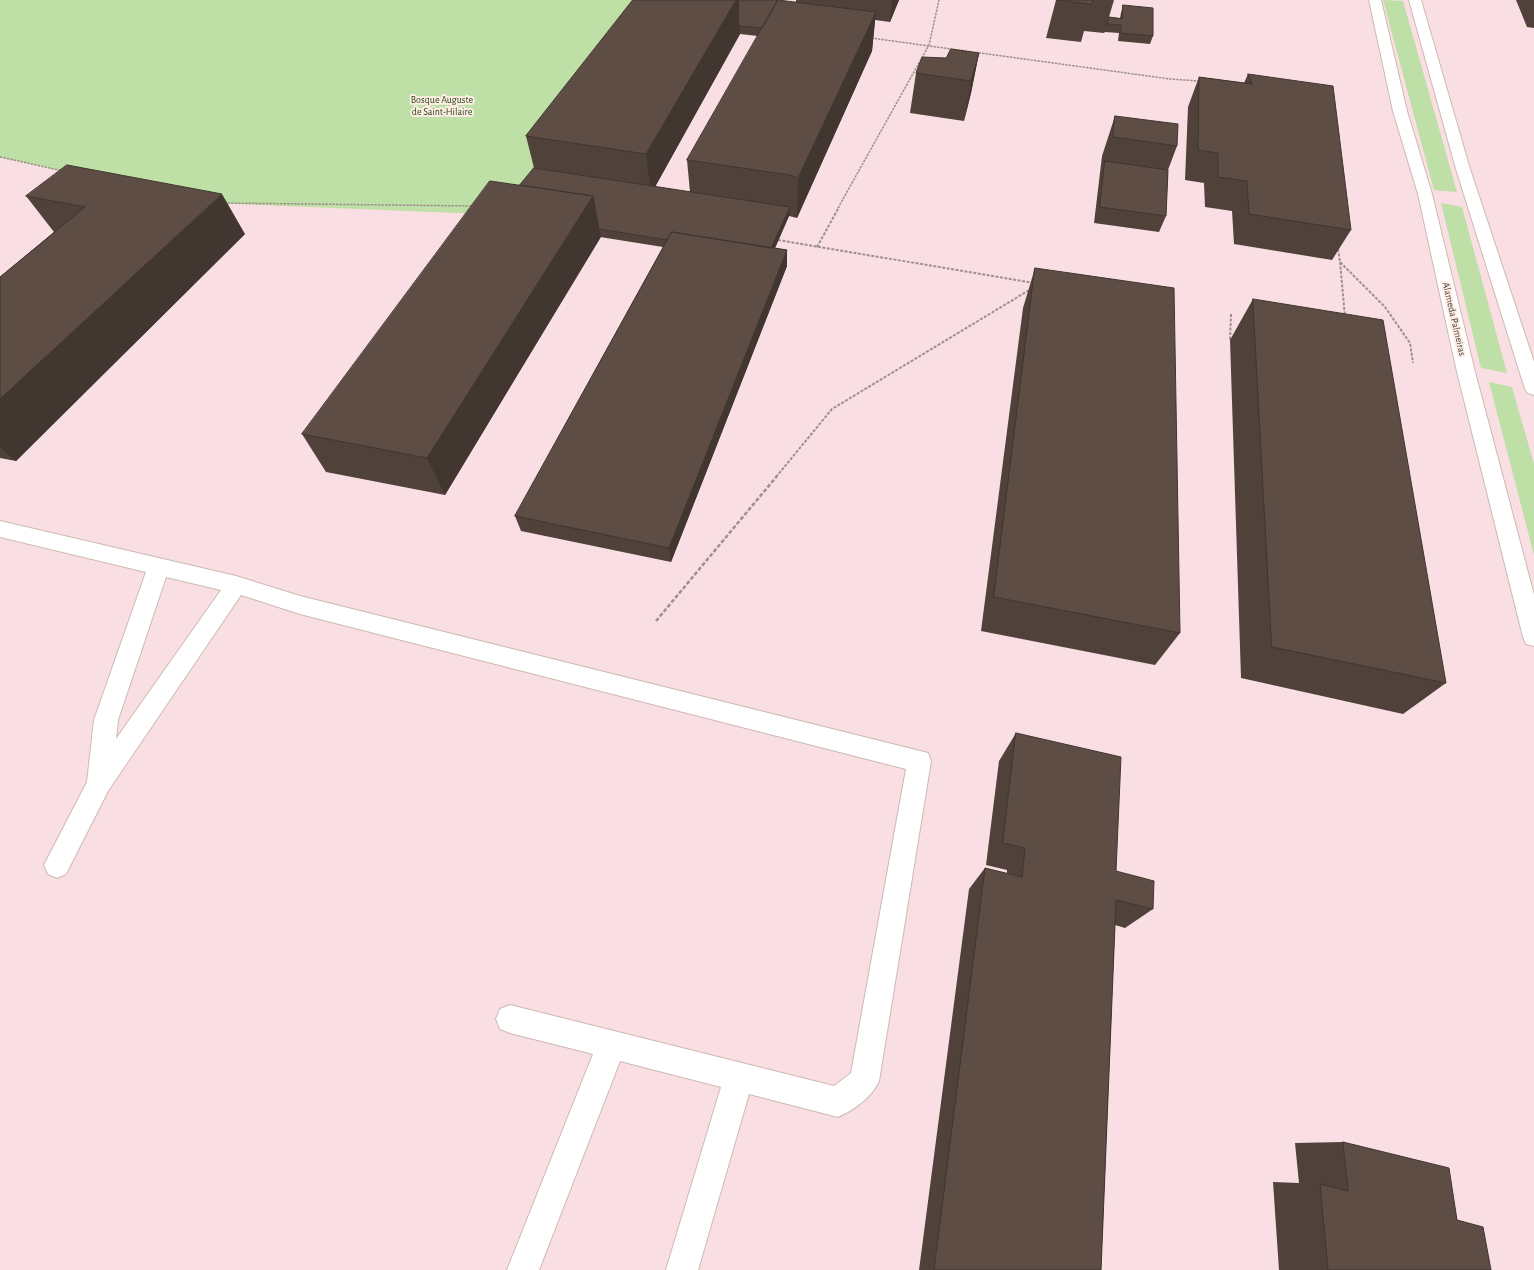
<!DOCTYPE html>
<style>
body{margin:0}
canvas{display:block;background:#fdede5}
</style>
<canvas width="1534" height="1270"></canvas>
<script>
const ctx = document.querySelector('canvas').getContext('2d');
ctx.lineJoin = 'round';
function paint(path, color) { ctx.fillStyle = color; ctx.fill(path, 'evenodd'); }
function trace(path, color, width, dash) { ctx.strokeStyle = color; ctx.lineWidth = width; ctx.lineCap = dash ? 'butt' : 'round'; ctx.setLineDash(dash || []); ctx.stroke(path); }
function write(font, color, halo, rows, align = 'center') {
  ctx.font = font + ' "Alegreya Sans",sans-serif'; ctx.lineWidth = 4; ctx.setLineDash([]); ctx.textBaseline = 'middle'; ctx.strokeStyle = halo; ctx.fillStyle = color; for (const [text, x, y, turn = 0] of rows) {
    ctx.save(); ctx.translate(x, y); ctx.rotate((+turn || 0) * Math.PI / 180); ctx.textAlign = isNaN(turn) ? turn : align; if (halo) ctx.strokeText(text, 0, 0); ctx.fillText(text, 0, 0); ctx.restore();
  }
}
paint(new Path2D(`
 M0 0H1534V1270H0Z`), '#f9dfe3');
paint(new Path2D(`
 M0 0H668L507 215 210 203 0 157Z
 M1383 0 1403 1 1457 192 1434 190Z
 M1441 203 1462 207 1507 373 1481 368Z
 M1489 382 1512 387 1534 464V555Z`), '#bedfa5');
const minor = new Path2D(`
 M1369 0H1381L1407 111 1432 194 1475 372 1534 595V646L1526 644 1523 637 1457 372 1418 194 1393 111Z
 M1409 0H1421L1470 169 1534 362V395L1528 393 1525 389 1456 169Z
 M0 521 236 576 300 596 928 753 931 761 879 1081C872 1097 854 1110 838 1117L749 1094 698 1270H666L721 1087 620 1061 539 1270H507L593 1054 510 1033 500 1029 496 1019 500 1009 510 1005 834 1086 851 1073 906 769 300 614 241 595 108 791 66 874 57 878 48 874 44 865 87 782 94 720 146 572 0 537ZM166 577 221 590 116 739 118 720Z`);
trace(minor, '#cdbab0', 2);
trace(new Path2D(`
 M871 38 1170 79 1199 81
 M0 157 63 171
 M224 203 473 206
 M838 208 929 45 939 0`), '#9d918b', 1.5, [2.5, 1]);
trace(new Path2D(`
 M778 240 1034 283
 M817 247 839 207
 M1338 249 1340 262 1385 307 1410 343 1413 363
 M1340 262 1345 317
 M1231 314 1230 340H1232
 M776 477 832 409 1031 289`), '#9d918b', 2, [3, 1.5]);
trace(new Path2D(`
 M656 621 777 476`), '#9d918b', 2.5, [4, 2]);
paint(minor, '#fff');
paint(new Path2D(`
 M633 0 796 2V0H899L890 22 875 20 872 51 797 218 789 216 775 248 787 250V266L671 562 521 531 515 516 663 247 600 237 445 495 326 472 302 434 520 185 534 168 526 136ZM740 34 758 36 687 160 690 192 655 187Z
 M1056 0H1114L1109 17 1120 18 1121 13 1123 5 1153 36 1150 44 1118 41 1119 33 1105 32 1104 33 1084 31 1081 42 1046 38Z
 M1516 0H1534V28L1527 27Z
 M979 53 971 93 964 121 910 113 916 73 946 58Z
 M1248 74 1351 230 1332 260 1234 244 1232 211 1205 207 1204 183 1185 180 1188 107 1199 77 1244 83Z
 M1115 116 1177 146 1168 170 1166 216 1159 232 1094 223 1102 156Z
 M26 196 245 234 16 461 0 458V277L54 232Z
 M1035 268 1180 633 1155 665 981 631 1023 308Z
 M1253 299 1446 683 1403 714 1241 678 1230 340Z
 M1016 733 1116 871 1153 909 1125 928 1115 925 1101 1270H919L969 889 985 868 1007 874V870L986 865 999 761Z
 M1343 1142 1457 1220 1491 1270H1279L1273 1182 1299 1183 1295 1143Z`), '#50423b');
paint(new Path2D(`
 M736 0H739L740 34 651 194 646 154Z
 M892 0H899L890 22Z
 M876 12 872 51 797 218 798 178Z
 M979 53 971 93 964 121 971 81Z
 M222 194 245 234 16 461 0 447V399Z
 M593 196 601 237 445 495 427 458Z
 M790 207 789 216 768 264V256Z
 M787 250V266L671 562 669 548Z`), '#413630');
const building = new Path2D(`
 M633 0H736L646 154 526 136Z
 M739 0H778L762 28 739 26Z
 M778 0 876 12 798 178 790 175 687 160Z
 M1058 0H1093L1092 4Z
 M1123 5 1153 8V36L1121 33V25L1107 24 1109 17 1122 19Z
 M951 49 979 53 971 81 916 73 922 57 946 58Z
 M1248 74 1333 86 1351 230 1249 214 1247 181 1218 177V153L1198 150 1199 77 1252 84Z
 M1115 116 1178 124 1177 146 1113 137Z
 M1105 161 1168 170 1166 216 1100 207Z
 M67 165 222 194 0 399V277L85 207 26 196Z
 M534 168 790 207 771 248 672 232 667 240 599 229 593 196 520 185Z
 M490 181 593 196 427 458 302 434Z
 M672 232 787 250 669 548 515 516Z
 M1035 268 1174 288 1180 633 994 597Z
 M1253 299 1383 320 1446 683 1272 647Z
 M1016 733 1121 757 1116 871 1154 881 1153 909 1116 900 1101 1270H934L985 868 1022 877 1025 848 1003 843Z
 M1343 1142 1449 1168 1457 1220 1483 1227 1491 1270H1328L1320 1184 1348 1191Z`);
paint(building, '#5d4d45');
trace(building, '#413630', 1);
write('10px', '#284111', '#fdede5', [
 ["Bosque Auguste",442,100],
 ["de Saint-Hilaire",442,112]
]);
write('10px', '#413935', '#fdede5', [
 ["Alameda Palmeiras",1454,319,77]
]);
</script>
